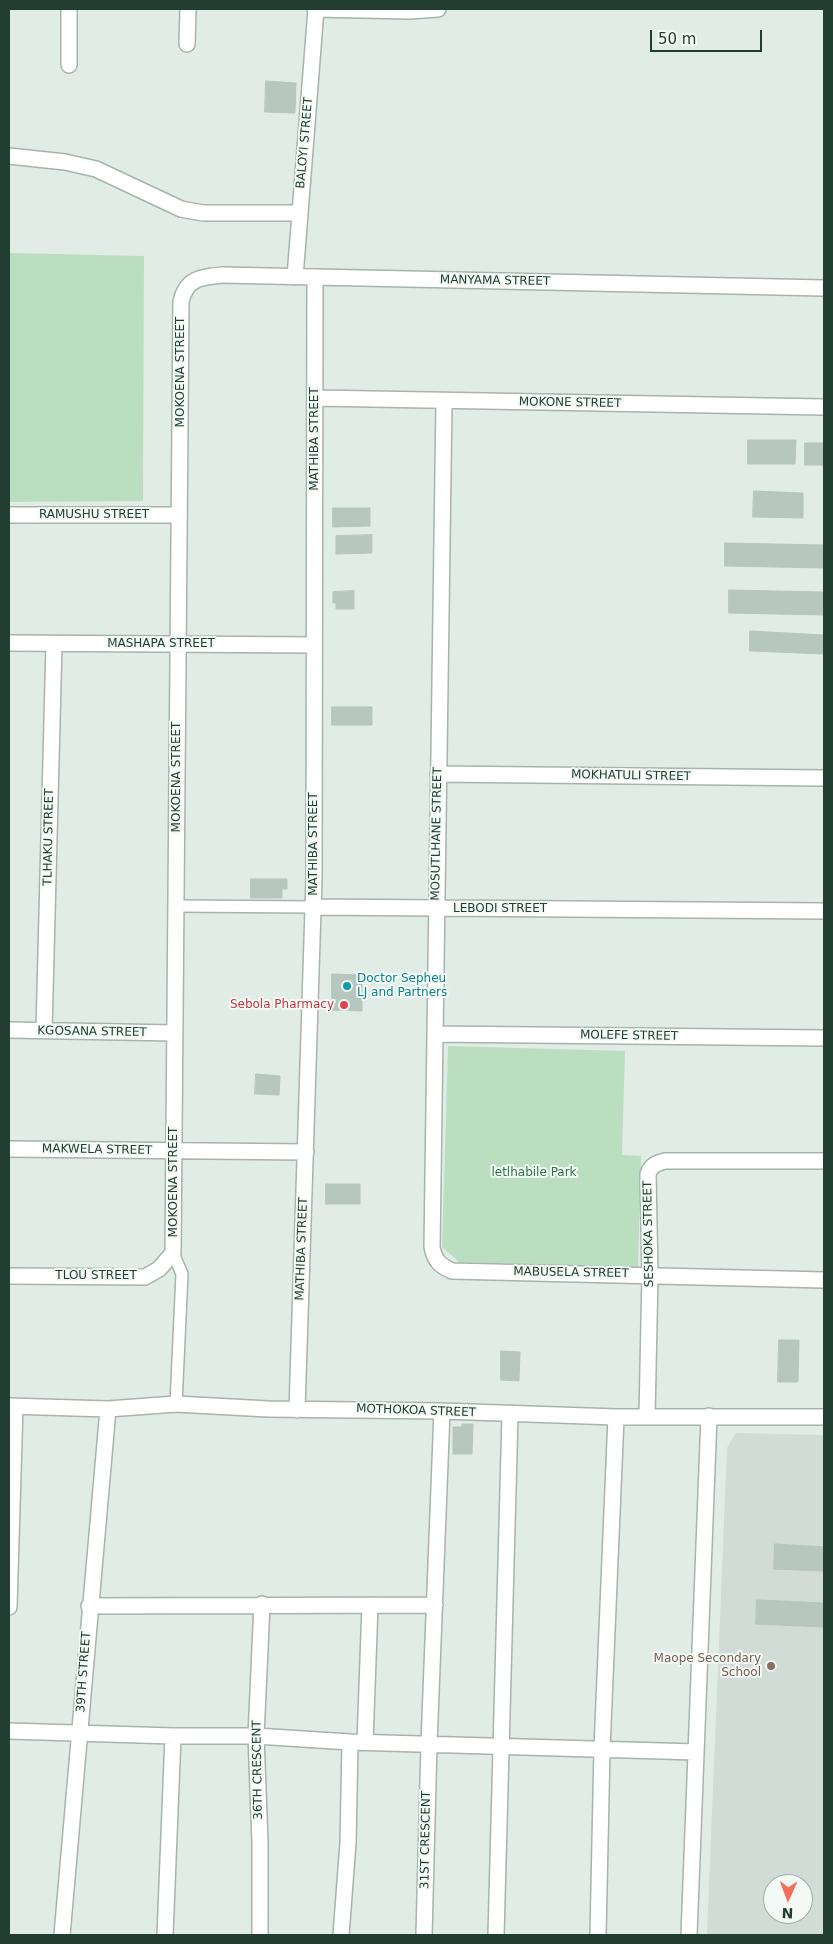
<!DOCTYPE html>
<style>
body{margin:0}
#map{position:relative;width:833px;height:1944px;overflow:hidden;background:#e2ece7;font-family:"DejaVu Sans",sans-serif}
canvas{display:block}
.frame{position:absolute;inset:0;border:10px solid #223e33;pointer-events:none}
.north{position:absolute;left:763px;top:1874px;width:50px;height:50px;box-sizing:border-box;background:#f3f9f5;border:1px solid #9faea7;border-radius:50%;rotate:182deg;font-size:14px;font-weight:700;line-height:20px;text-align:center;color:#223e33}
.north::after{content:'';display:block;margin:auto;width:18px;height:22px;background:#f36f5a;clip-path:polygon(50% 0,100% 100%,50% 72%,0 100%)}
.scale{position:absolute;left:650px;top:30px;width:112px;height:22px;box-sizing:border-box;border:2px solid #223e33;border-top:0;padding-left:6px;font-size:15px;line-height:18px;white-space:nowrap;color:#223e33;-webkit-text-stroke:4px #f3f9f5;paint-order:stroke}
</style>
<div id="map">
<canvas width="833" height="1944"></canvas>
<div class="frame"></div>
<div class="north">N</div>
<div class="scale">50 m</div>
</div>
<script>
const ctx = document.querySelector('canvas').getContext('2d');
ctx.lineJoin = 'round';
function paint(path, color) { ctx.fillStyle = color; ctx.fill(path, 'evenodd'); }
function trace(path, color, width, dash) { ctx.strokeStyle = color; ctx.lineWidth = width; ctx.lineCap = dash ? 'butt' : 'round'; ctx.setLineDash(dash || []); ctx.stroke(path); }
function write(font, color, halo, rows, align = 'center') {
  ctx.font = font + ' "DejaVu Sans",sans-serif'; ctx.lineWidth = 4; ctx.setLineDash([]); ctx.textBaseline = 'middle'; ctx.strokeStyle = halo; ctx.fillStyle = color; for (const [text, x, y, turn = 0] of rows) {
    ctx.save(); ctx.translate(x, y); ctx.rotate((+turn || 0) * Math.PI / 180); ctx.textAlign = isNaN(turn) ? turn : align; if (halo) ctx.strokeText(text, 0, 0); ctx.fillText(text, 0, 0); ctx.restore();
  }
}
paint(new Path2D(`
 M736 1433 824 1435V1935H707L727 1448ZM773 1884H803V1914H773Z`), '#d0dcd5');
paint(new Path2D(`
 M9 253 144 256 143 501 9 502Z
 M448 1046 625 1051 622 1155 641 1156 638 1268 459 1262 442 1247Z`), '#bbdec0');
const building = new Path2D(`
 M266 81 296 83 295 113 265 112Z
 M748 440H796L795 464H748Z
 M805 443H824V465H805Z
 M754 491 803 493V518L753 517Z
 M333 508H370V526L333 527Z
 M372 535V553L336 554V536Z
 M725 543 824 545V568L725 566Z
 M729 590 824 592V615L729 613Z
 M354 591V609H336V603H333V592Z
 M750 631 824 635V654L750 651Z
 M332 707H372V725H332Z
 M251 879H287V889H282V898H251Z
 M332 974 362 975V997H332Z
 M332 997H362V1011L327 1010V1000H332Z
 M256 1074 280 1076 279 1095 255 1094Z
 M326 1184H360V1204H326Z
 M779 1340H799L798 1382H778Z
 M501 1351 520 1352 519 1381 501 1380Z
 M462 1424H473L472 1454H453V1427H462Z
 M775 1544 824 1547V1571L774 1569Z
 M757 1600 824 1603V1627L756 1624Z`);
paint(building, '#b7c7bf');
trace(building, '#b4c6bd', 1);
const pedestrian = new Path2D(`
 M176 906 313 907
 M173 1253 182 1274 176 1404`);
const minor = new Path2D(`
 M315 9 410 11 438 9
 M187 44 188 9
 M69 65V9
 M9 156 65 162 96 169 181 209 203 213H299
 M295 277 316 9
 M315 398 824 407
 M444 401 432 1247C435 1261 439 1265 452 1271L824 1280
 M9 515H179
 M9 643 314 645
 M438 774 824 778
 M313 907 824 911
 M9 1030 175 1033
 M44 1031 54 644
 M435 1034 824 1038
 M9 1149 306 1152
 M9 1276 145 1277 159 1269 173 1253 181 302C186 278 201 277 223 275L824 288
 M9 1406 108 1409 176 1404 268 1409 442 1411 616 1417H824
 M297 1410 314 878 315 277
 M647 1416 650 1275 648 1174C651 1165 657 1163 665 1161H824
 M89 1606 435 1605
 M9 1607 15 1406
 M9 1731 173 1736H256L350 1742 696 1752
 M365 1742 370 1605
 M62 1935 108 1409
 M165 1935 173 1736
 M260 1935V1843L256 1736 262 1604
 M341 1935 348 1843 350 1742
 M424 1935 429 1744 442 1411
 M496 1935 510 1415
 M598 1935 602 1749 616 1417
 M689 1935 709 1416`);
trace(pedestrian, '#a5b4ad', 14);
trace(minor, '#a5b4ad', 18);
trace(pedestrian, '#fff', 11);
trace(minor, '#fff', 15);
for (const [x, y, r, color] of [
 [347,986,5,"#0f9aa8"],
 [344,1005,5,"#e0444e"],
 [771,1666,5,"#8d6e63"]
]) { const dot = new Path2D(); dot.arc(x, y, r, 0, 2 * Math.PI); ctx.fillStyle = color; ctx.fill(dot); trace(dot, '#f3f9f5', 2); }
write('12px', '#223e33', '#f3f9f5', [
 ["BALOYI STREET",305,143,-85],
 ["MANYAMA STREET",495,281,1],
 ["MOKOENA STREET",181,372,-90],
 ["MOKONE STREET",570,403,1],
 ["MATHIBA STREET",315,439,-90],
 ["RAMUSHU STREET",94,515],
 ["MASHAPA STREET",161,644],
 ["MOKHATULI STREET",631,776,1],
 ["MOKOENA STREET",177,777,-90],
 ["MOSUTLHANE STREET",437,834,-89],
 ["TLHAKU STREET",49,837,-89],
 ["MATHIBA STREET",314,844,-90],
 ["LEBODI STREET",500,909],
 ["KGOSANA STREET",92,1032,1],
 ["MOLEFE STREET",629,1036,1],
 ["MAKWELA STREET",97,1150,1],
 ["MOKOENA STREET",174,1182,-90],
 ["SESHOKA STREET",649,1234,-91],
 ["MATHIBA STREET",302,1249,-88],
 ["MABUSELA STREET",571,1273,1],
 ["TLOU STREET",96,1276],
 ["MOTHOKOA STREET",416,1411,2],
 ["39TH STREET",84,1672,-86],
 ["36TH CRESCENT",258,1770,-91],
 ["31ST CRESCENT",426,1840,-89]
]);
write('12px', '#0d838f', '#f3f9f5', [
 ["Doctor Sepheu",357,979],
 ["LJ and Partners",357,993]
], 'left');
write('12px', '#be3a42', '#f3f9f5', [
 ["Sebola Pharmacy",334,1005]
], 'right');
write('12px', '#2c7540', '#f3f9f5', [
 ["letlhabile Park",534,1173]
]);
write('12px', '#785e54', '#f3f9f5', [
 ["Maope Secondary",761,1659],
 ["School",761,1673]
], 'right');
</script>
